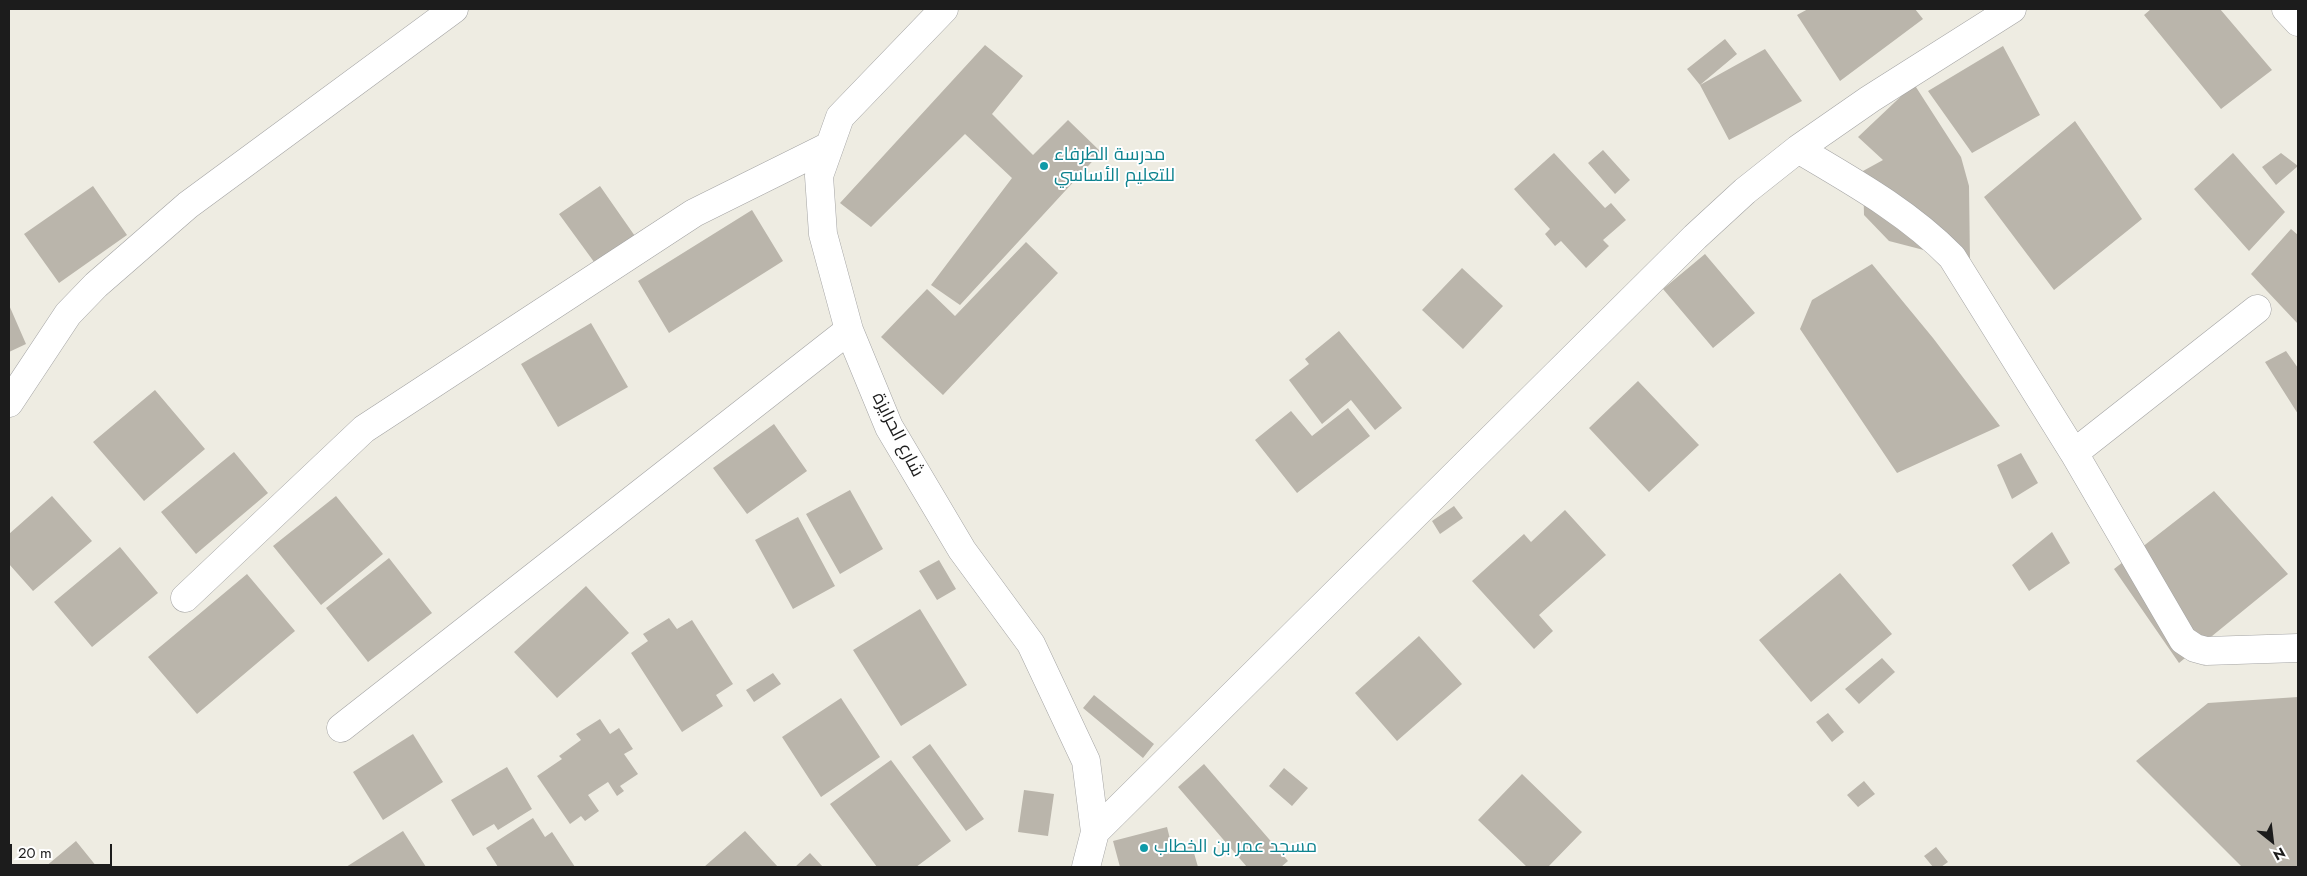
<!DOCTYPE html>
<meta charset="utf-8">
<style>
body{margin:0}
#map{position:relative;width:2307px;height:876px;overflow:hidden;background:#eeece2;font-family:Jost,sans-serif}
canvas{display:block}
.frame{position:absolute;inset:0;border:10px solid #1c1c1c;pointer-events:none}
.north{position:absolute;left:2247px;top:816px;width:50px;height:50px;-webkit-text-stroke:4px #fff;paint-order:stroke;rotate:151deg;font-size:14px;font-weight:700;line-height:20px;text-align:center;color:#1c1c1c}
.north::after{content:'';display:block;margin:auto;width:18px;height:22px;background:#1c1c1c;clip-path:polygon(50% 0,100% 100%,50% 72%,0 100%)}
.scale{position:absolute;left:10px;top:844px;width:102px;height:22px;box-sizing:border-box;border:2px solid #1c1c1c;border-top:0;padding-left:6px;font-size:15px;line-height:18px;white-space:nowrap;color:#1c1c1c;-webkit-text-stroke:4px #fff;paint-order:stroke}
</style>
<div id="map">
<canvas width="2307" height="876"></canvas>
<div class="frame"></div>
<div class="north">N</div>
<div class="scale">20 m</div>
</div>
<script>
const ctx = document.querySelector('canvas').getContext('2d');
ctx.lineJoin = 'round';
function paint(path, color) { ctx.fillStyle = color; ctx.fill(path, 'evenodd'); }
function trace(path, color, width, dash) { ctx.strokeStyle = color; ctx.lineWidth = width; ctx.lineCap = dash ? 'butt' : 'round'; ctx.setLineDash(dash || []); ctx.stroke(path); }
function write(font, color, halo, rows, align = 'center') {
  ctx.font = font + ' Jost,Cairo,sans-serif'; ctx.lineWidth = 4; ctx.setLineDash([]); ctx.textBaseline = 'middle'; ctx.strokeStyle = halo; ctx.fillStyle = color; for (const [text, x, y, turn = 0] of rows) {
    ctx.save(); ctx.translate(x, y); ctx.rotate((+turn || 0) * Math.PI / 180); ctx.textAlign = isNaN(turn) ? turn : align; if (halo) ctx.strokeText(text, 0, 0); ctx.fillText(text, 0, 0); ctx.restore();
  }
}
paint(new Path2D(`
 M1808 9H1915L1923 19 1840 81 1797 15Z
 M2151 9H2220L2272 70 2221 109 2144 15Z
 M1725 39 1737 54 1700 85 1687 69Z
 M985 45 1023 76 992 114 1033 155 1068 120 1101 152 960 305 931 285 1012 178 965 134 871 227 840 203Z
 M2003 46 2040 115 1972 153 1928 91Z
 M1765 49 1802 101 1729 140 1700 85Z
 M1914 84 1961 157 1969 186 1970 262 1889 241 1864 215 1863 171 1883 160 1858 137Z
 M2075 121 2142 219 2054 290 1984 197Z
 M1603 150 1630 180 1615 194 1588 163Z
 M1554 153 1605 208 1611 203 1626 220 1603 240 1609 246 1586 268 1561 241 1555 246 1545 234 1550 229 1514 189Z
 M2233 153 2285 212 2249 251 2194 189Z
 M2281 153 2298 166 2276 185 2262 167Z
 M93 186 127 235 59 283 24 234Z
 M600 186 637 239 597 266 559 214Z
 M752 210 783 261 669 333 638 281Z
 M2291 229 2298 235V324L2251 274Z
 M1026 242 1058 273 943 395 881 337 927 289 955 316Z
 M1705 254 1755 313 1713 348 1663 289Z
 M1872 264 1933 338 2000 426 1897 473 1800 329 1812 300Z
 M1462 268 1503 306 1463 349 1422 310Z
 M9 305 26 344 9 352Z
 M591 323 628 387 558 427 521 364Z
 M1339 331 1402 408 1375 430 1351 400 1322 424 1289 380 1309 364 1305 359Z
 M2286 351 2298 368V414L2265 362Z
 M1638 381 1699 445 1649 492 1589 428Z
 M155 390 205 449 144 501 93 442Z
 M1348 408 1370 436 1297 493 1255 440 1291 411 1312 436Z
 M774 424 807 471 747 514 713 468Z
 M234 452 268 493 196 554 161 512Z
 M2021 453 2038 483 2012 499 1997 465Z
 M850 490 883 549 840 574 806 514Z
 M2214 491 2288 574 2179 663 2114 569Z
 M52 496 92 541 33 591 9 564V534Z
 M336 496 383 554 321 605 273 546Z
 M1454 506 1463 518 1440 534 1432 521Z
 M1565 510 1606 555 1539 615 1553 631 1534 649 1472 581 1524 534 1531 542Z
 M798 517 835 586 793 609 755 540Z
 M2052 532 2070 563 2029 591 2012 565Z
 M120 547 158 593 92 647 54 602Z
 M389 558 432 613 368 662 326 608Z
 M939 560 956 589 937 600 919 571Z
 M1840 573 1892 634 1811 702 1759 640Z
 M247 574 295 631 197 714 148 657Z
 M586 586 629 633 557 698 514 652Z
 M920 609 967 685 901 726 853 650Z
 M669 618 677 629 692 620 733 684 716 695 723 706 682 732 631 653 648 641 643 634Z
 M1419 636 1462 684 1397 741 1355 693Z
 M1882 658 1895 672 1859 704 1845 689Z
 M773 673 781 684 754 702 746 690Z
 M1094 695 1154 744 1143 758 1083 708Z
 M2298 697V867H2242L2136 761 2208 703Z
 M841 698 880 757 821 797 782 737Z
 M1828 713 1844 732 1832 742 1816 722Z
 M600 719 610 734 619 728 633 749 624 754 638 774 620 786 624 791 617 796 608 782 588 795 599 811 585 821 581 816 570 824 537 776 562 759 559 756 581 740 576 734Z
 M413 734 443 782 383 820 353 772Z
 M930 744 984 819 966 831 912 757Z
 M891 760 951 841 916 867H877L830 804Z
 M1204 764 1288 861 1281 867H1247L1178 787Z
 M507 767 532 809 498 830 494 824 473 836 451 800Z
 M1284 768 1308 788 1292 806 1269 786Z
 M1522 774 1582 832 1548 867H1527L1478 820Z
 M1864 781 1875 794 1858 807 1847 795Z
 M1024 790 1054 794 1048 836 1018 832Z
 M533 818 545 837 552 832 575 867H498L486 848Z
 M1167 827 1173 851 1192 846 1198 867H1120L1113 841Z
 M403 831 426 867H346Z
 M745 831 778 867H704Z
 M76 841 97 867H45Z
 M1936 847 1948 862 1941 867H1933L1924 856Z
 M810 853 823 867H795Z`), '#bab5ab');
const minor = new Path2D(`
 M944 9 840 117 819 176 823 234 849 330 889 427 962 550 1031 644 1086 761 1095 832 1086 867
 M2286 9 2298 22
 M1798 149C1852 181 1908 212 1952 257L2074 453 2183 640 2195 648 2206 651 2298 648
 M9 403 68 314 96 285 188 205 454 9
 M2074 453 2257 309
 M185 598 364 429 694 213 829 146
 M341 728 849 330
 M1095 832 1695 237 1745 191 1798 149 1870 99 2012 9`);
trace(minor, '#a3a3a3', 29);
trace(minor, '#fff', 28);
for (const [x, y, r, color] of [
 [1044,166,5,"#0f9aa8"],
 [1144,848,5,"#0f9aa8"]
]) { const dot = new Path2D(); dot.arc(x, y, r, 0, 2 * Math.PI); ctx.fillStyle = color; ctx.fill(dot); trace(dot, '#fff', 2); }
write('18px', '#0d838f', '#fff', [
 ["مدرسة الطرفاء",1054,156],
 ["للتعليم الأساسي",1054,177],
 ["مسجد عمر بن الخطاب",1154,848]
], 'left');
write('18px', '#1c1c1c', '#fff', [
 ["شارع الحرايزة",897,435,63]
]);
</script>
